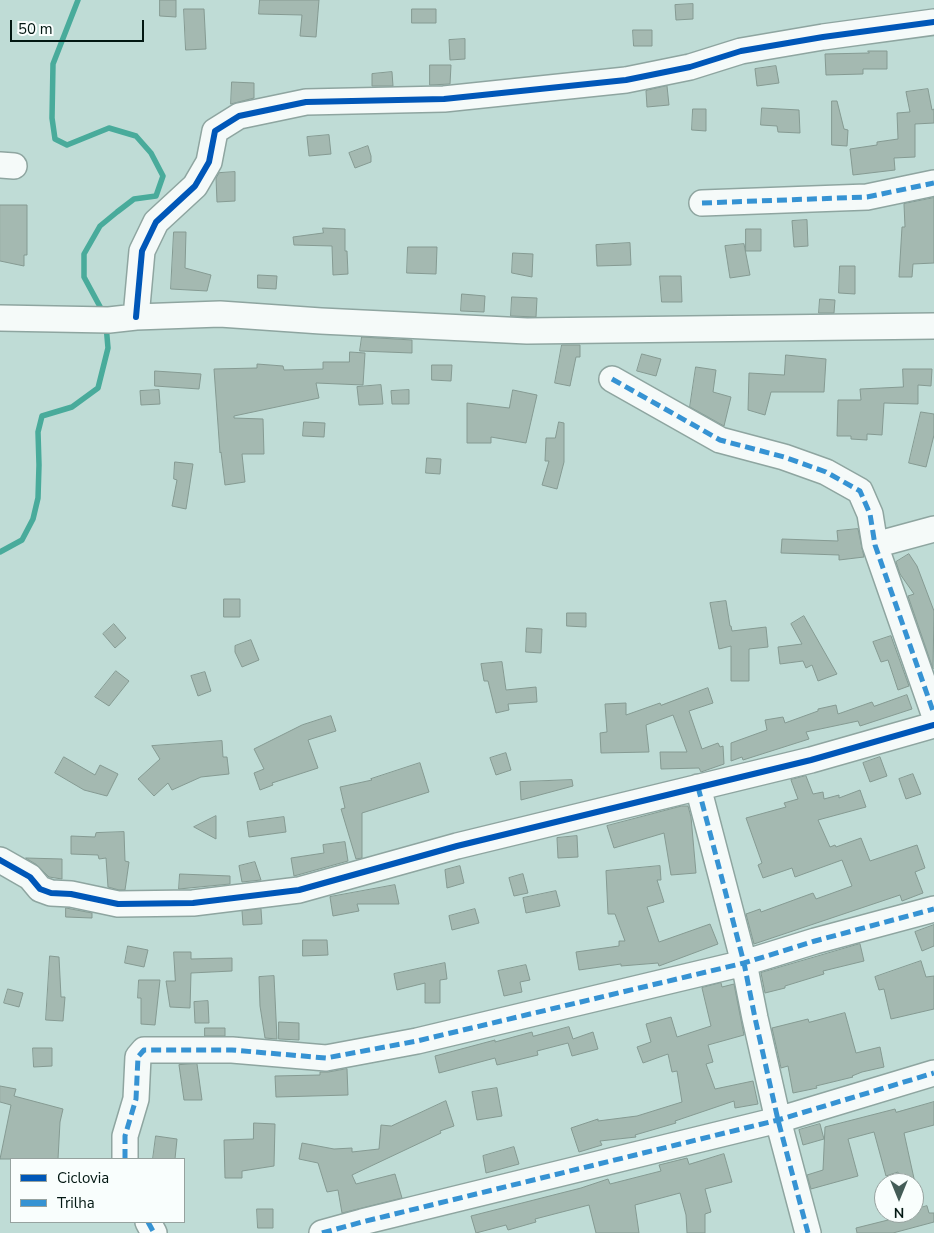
<!DOCTYPE html>
<style>
body{margin:0}
#map{position:relative;width:934px;height:1233px;overflow:hidden;background:#bfdcd6;font-family:"Nunito Sans",sans-serif}
canvas{display:block}
.legend{position:absolute;left:10px;top:1158px;width:175px;height:65px;box-sizing:border-box;background:#f9fefd;border:1px solid #96a29f;margin:0;padding:6px 9px;list-style:none;font-size:15px;color:#021712}
.legend li{display:flex;align-items:center;gap:10px;height:25px}
.legend b{width:25px;border:1px solid #96a29f}
.north{position:absolute;left:874px;top:1173px;width:50px;height:50px;box-sizing:border-box;background:#f9fefd;border:1px solid #96a29f;border-radius:50%;rotate:180deg;font-size:14px;font-weight:700;line-height:20px;text-align:center;color:#021712}
.north::after{content:'';display:block;margin:auto;width:18px;height:22px;background:#445c57;clip-path:polygon(50% 0,100% 100%,50% 72%,0 100%)}
.scale{position:absolute;left:10px;top:20px;width:134px;height:22px;box-sizing:border-box;border:2px solid #021712;border-top:0;padding-left:6px;font-size:15px;line-height:18px;white-space:nowrap;color:#021712;-webkit-text-stroke:4px #f9fefd;paint-order:stroke}
</style>
<div id="map">
<canvas width="934" height="1233"></canvas>
<ul class="legend">
<li><b style="height:6px;background:#0057b8"></b>Ciclovia</li>
<li><b style="height:6px;background:#3693d3"></b>Trilha</li>
</ul>
<div class="north">N</div>
<div class="scale">50 m</div>
</div>
<script>
const ctx = document.querySelector('canvas').getContext('2d');
ctx.lineJoin = 'round';
function trace(path, color, width, dash) { ctx.strokeStyle = color; ctx.lineWidth = width; ctx.lineCap = dash ? 'butt' : 'round'; ctx.setLineDash(dash || []); ctx.stroke(path); }
function paint(path, color) { ctx.fillStyle = color; ctx.fill(path, 'evenodd'); }
trace(new Path2D(`
 M78 0 53 64 52 118 55 139 67 145 109 128 136 136 151 153 163 176 156 196 134 199 117 212 100 226 84 254V277L104 314
 M0 552 22 540 33 519 38 498 39 465 38 432 42 416 72 407 98 388 108 348 106 325`), '#49ab9b', 5.5);
const building = new Path2D(`
 M160 0H176V17L160 16Z
 M260 0H319L316 37 300 36 302 15 259 14Z
 M693 4V19L676 20 675 5Z
 M184 9H204L206 49 186 50Z
 M412 9H436V23H412Z
 M633 30H652V46H634Z
 M465 39V59L450 60 449 40Z
 M868 51H887V69H863V74L826 75 825 54 869 53Z
 M430 65H451L450 84 430 85Z
 M776 66 779 83 757 86 755 69Z
 M392 72 393 86H372V74Z
 M232 82 254 83V98L231 104Z
 M667 86 669 105 647 107 646 91Z
 M928 89 932 110 934 109V123L915 124V157L894 158 895 170 853 175 850 149 877 145V142L898 139 897 113 910 112 906 92Z
 M832 101H837L844 129 848 130 847 146 832 145Z
 M762 108 799 110 800 133 778 132 777 126 761 125Z
 M693 109H706V131L692 130Z
 M329 135 331 154 309 156 307 137Z
 M368 146 371 156V162L355 168 349 153Z
 M235 172V201L217 202 216 178 219 173Z
 M934 198V263L913 264 912 277H899L902 227H905L904 204Z
 M0 205H27V255H24V266L0 261Z
 M807 220 808 246 794 247 792 221Z
 M323 228 345 229V251H347L348 274 333 275 332 246 294 245 293 237 323 233Z
 M746 229H761V251H746Z
 M174 232H186L185 268 211 275 207 291 171 289Z
 M630 243 631 265 597 266 596 245Z
 M744 244 750 275 730 278 725 246Z
 M408 247H437L436 274 407 273Z
 M513 253 533 254 532 277 512 273Z
 M840 266H855V294L839 293Z
 M258 275 277 276 276 289 258 288Z
 M660 276H681L682 302H662Z
 M462 294 485 296 484 312 461 311Z
 M512 297 537 298 536 317 511 316Z
 M820 299 835 300 834 313H819Z
 M362 337 412 340V353L360 351Z
 M562 345H580V357H576L570 386 555 383Z
 M350 352 365 353 363 385 316 383 319 398 234 416V418L263 419 264 454H242L245 482 225 485 221 452 220 453 214 369 257 368V364L283 366 284 370 323 369V362H349Z
 M642 354 661 359 656 376 637 371Z
 M786 355 826 359 824 392H771L765 415 748 410 749 373 784 375Z
 M432 365H452L451 381 432 380Z
 M696 367 716 370 713 392 731 397 724 426 690 407Z
 M903 369H932L931 386 918 385V404L884 403 882 435 867 434V440L851 439V436H837L838 400H861L860 389 903 387Z
 M155 371 201 374 199 389 155 386Z
 M381 385 383 404 359 405 357 387Z
 M159 390 160 404 141 405 140 391Z
 M409 390V404H392L391 391Z
 M513 390 537 395 526 443 491 437V443H467V403L509 408Z
 M921 412 934 414V435L926 467 909 463Z
 M304 422 325 423 324 437 303 436Z
 M559 422 564 423V462L557 489 542 485 549 461H545L546 438H555Z
 M427 458 441 459 440 474 426 473Z
 M175 462 193 464 186 509 172 506 177 480 174 479Z
 M858 529 864 557 839 560V555L781 553 782 539 838 541 837 531Z
 M909 554 917 566 934 611 933 669 908 596 914 594 900 574 896 562Z
 M224 599H240V617H224Z
 M726 601 730 626H731L732 631 766 627 768 647 749 649V681H731V646L719 649 710 603Z
 M567 613H586V627L567 626Z
 M804 616 837 674 818 681 812 665 806 668 803 661 780 664 778 647 802 644 791 624Z
 M114 624 126 638 115 648 103 634Z
 M527 628 542 629 541 653 526 652Z
 M891 636 909 686 898 690 888 660 881 662 873 642Z
 M251 640 259 660 242 667 235 652V646Z
 M502 662 506 690 536 687 537 702 508 704 509 710 496 713 488 681H484L481 664Z
 M116 671 129 681 109 706 95 697Z
 M205 672 211 691 198 696 191 676Z
 M708 688 713 703 689 711 702 749 718 743 720 747 723 746 724 764 701 772 699 768 661 769 660 752H687L673 715 646 725 649 752 601 753 600 733 607 732 605 704 626 703V715L660 703 661 705Z
 M907 695 912 709 860 726 858 721 806 732 809 739 743 760 742 757 731 761V743L767 730 765 720 783 717 785 723 818 711V709L836 705 838 714 872 702 874 706Z
 M331 716 336 731 308 740 318 768 272 783 273 785 260 790 254 773 264 769 254 749 302 725Z
 M222 741 223 757H227L229 774 201 777 172 790 168 783 154 796 138 779 160 759 152 746Z
 M506 753 511 770 496 775 490 758Z
 M64 757 95 775 100 765 118 774 107 796 84 790 55 773Z
 M880 757 887 776 870 782 863 763Z
 M420 763 429 792 362 813V858L356 859 341 809 345 808 340 787 372 780 371 779Z
 M913 774 921 794 906 799 899 779Z
 M806 776 813 794 823 792 824 799 839 795V798L860 790 866 807 818 820 830 847 835 845 836 847 861 838 870 861 917 845 925 868 915 872 923 893 902 901 900 895 754 944 746 914 760 909 761 912 813 893 816 899 852 886 842 860 795 877 792 868 763 878 758 865 762 863 746 818 786 807 784 803 798 799 791 780Z
 M572 780 573 786 521 800 520 782Z
 M682 806H688L691 817 696 873 671 875 664 833 614 848 607 826Z
 M216 816V839L194 827Z
 M284 817 286 832 249 837 247 822Z
 M124 832 125 861 129 862 125 890H119L108 887 106 858 99 859 98 855 71 854V836L95 837 96 833Z
 M577 836 578 857 558 858 557 838Z
 M345 842 348 861 294 876 291 858 324 853 323 845Z
 M26 858 62 859V879L49 877 37 865Z
 M255 862 261 880 242 882 239 866Z
 M460 866 464 883 447 888 445 870Z
 M660 866 661 880H657L664 902 647 907 659 942 710 924 718 944 659 966 658 963 621 966V964L579 970 576 952 619 946V941H625L615 914H608L606 871Z
 M180 874 230 876V884L179 889Z
 M523 874 528 893 514 896 509 878Z
 M395 885 399 904H357L359 911 333 916 330 897Z
 M556 891 560 906 526 913 523 898Z
 M66 908 92 913V918L66 917Z
 M261 909 262 924 243 925 242 911Z
 M475 909 479 923 452 930 449 916Z
 M934 925V946L922 951 915 932Z
 M303 940H327L328 955 303 956Z
 M860 944 864 961 823 971 824 974 785 986V988L765 993 761 973Z
 M128 946 148 950 144 967 125 963Z
 M174 952H191V959L232 958V971L191 973 190 1008 170 1007 166 981H175Z
 M50 956 59 957 61 997H65L63 1021 46 1020Z
 M921 961 926 977 934 976V1009L891 1019 884 989 879 990 875 977Z
 M445 963 447 979 440 980V1003H425V983L397 990 394 974Z
 M526 965 530 980 520 982 522 992 504 996 498 971Z
 M274 976 277 1039 265 1038 260 1006 259 977Z
 M139 980H160L155 1025 141 1024V998H138Z
 M721 983 722 987 734 984 744 1035 708 1045 713 1062 706 1064 715 1089 753 1081 758 1104 735 1108 734 1101 675 1121 676 1123 635 1135 636 1137 600 1141 602 1145 579 1152 571 1128 598 1119V1121L637 1116 682 1102 677 1071 672 1072 668 1054 643 1063 637 1047 651 1042 646 1024 671 1017 677 1037 711 1026 702 988Z
 M8 989 23 993 19 1007 4 1003Z
 M208 1001 209 1023H195L194 1002Z
 M845 1013 856 1053 880 1047 884 1067 862 1072 852 1076 853 1077 816 1086 817 1088 793 1093 788 1066 781 1068 772 1028 808 1019 809 1022Z
 M279 1022 299 1023V1040L279 1039Z
 M569 1027 573 1039 593 1032 598 1049 572 1056 568 1043 537 1051 538 1055 497 1065 495 1058 439 1073 435 1056 495 1040V1042L532 1032 533 1036Z
 M205 1028H225V1036H205Z
 M33 1048H52V1066L34 1067Z
 M197 1064 202 1100H184L179 1065Z
 M347 1069 348 1095 276 1097 275 1076 320 1075V1072H328Z
 M0 1086 16 1089 14 1096 63 1109 60 1122 58 1159H0L11 1105 0 1102Z
 M497 1088 502 1116 477 1120 472 1092Z
 M446 1101 454 1126 440 1131 441 1133 352 1175 356 1184 395 1174 402 1198 342 1213 338 1190 327 1192 318 1163 299 1159 302 1143 334 1149 352 1148V1152L379 1149 381 1125 391 1126Z
 M934 1102V1125L904 1133 915 1183H900L898 1172 886 1176 874 1132 848 1139 858 1176 811 1189 807 1175 823 1170 825 1127 895 1109 896 1112Z
 M254 1123 275 1124 274 1166 242 1171V1178H225L224 1140 253 1139Z
 M820 1124 824 1139 803 1145 799 1130Z
 M156 1136 177 1139 175 1159H153Z
 M514 1147 519 1164 486 1173 483 1156Z
 M724 1154 732 1182 705 1189 711 1212 705 1214V1233H687L686 1215 680 1193 635 1205 639 1233H596L589 1205 535 1219 536 1222 508 1230 506 1225 476 1233 471 1216 581 1188 608 1179 610 1184 661 1171 659 1165 687 1158 689 1164Z
 M927 1206 929 1213H934V1222L893 1233H857L856 1228 904 1216V1213H914V1210Z
 M257 1209H273V1228H258Z`);
paint(building, '#a4b9b1');
trace(building, '#859a92', 1);
const minor = new Path2D(`
 M0 165 14 166
 M702 203 867 197 934 183
 M136 317 142 251 156 222 195 186 209 162 215 131 239 116 306 102 444 99 626 80 690 67 741 51 823 37 934 22
 M0 318 109 320 136 317 220 314 321 321 527 331 934 326
 M612 379 720 440 784 457 826 472 860 491 870 514 875 545 934 714
 M875 545 934 529
 M698 787 744 963 755 1018 778 1120 808 1233
 M0 860 30 877 40 889 51 893 71 894 118 904 193 903 299 890 457 846 811 760 934 725
 M125 1159V1136L136 1099 138 1057 144 1050H232L326 1058 417 1041 744 963 815 941 934 909
 M148 1222 154 1233
 M322 1233 362 1222 778 1120 934 1073`);
trace(minor, '#8ea5a0', 28);
trace(minor, '#f5faf9', 25);
trace(new Path2D(`
 M702 203 867 197 934 183
 M612 379 720 440 784 457 826 472 860 491 870 514 875 545 934 714
 M698 787 744 963 755 1018 778 1120 808 1233
 M125 1159V1136L136 1099 138 1057 144 1050H232L326 1058 417 1041 744 963 815 941 934 909
 M148 1222 154 1233
 M322 1233 362 1222 778 1120 934 1073`), '#3693d3', 5, [10, 5]);
trace(new Path2D(`
 M136 317 142 251 156 222 195 186 209 162 215 131 239 116 306 102 444 99 626 80 690 67 741 51 823 37 934 22
 M0 860 30 877 40 889 51 893 71 894 118 904 193 903 299 890 457 846 811 760 934 725`), '#0057b8', 6);
</script>
